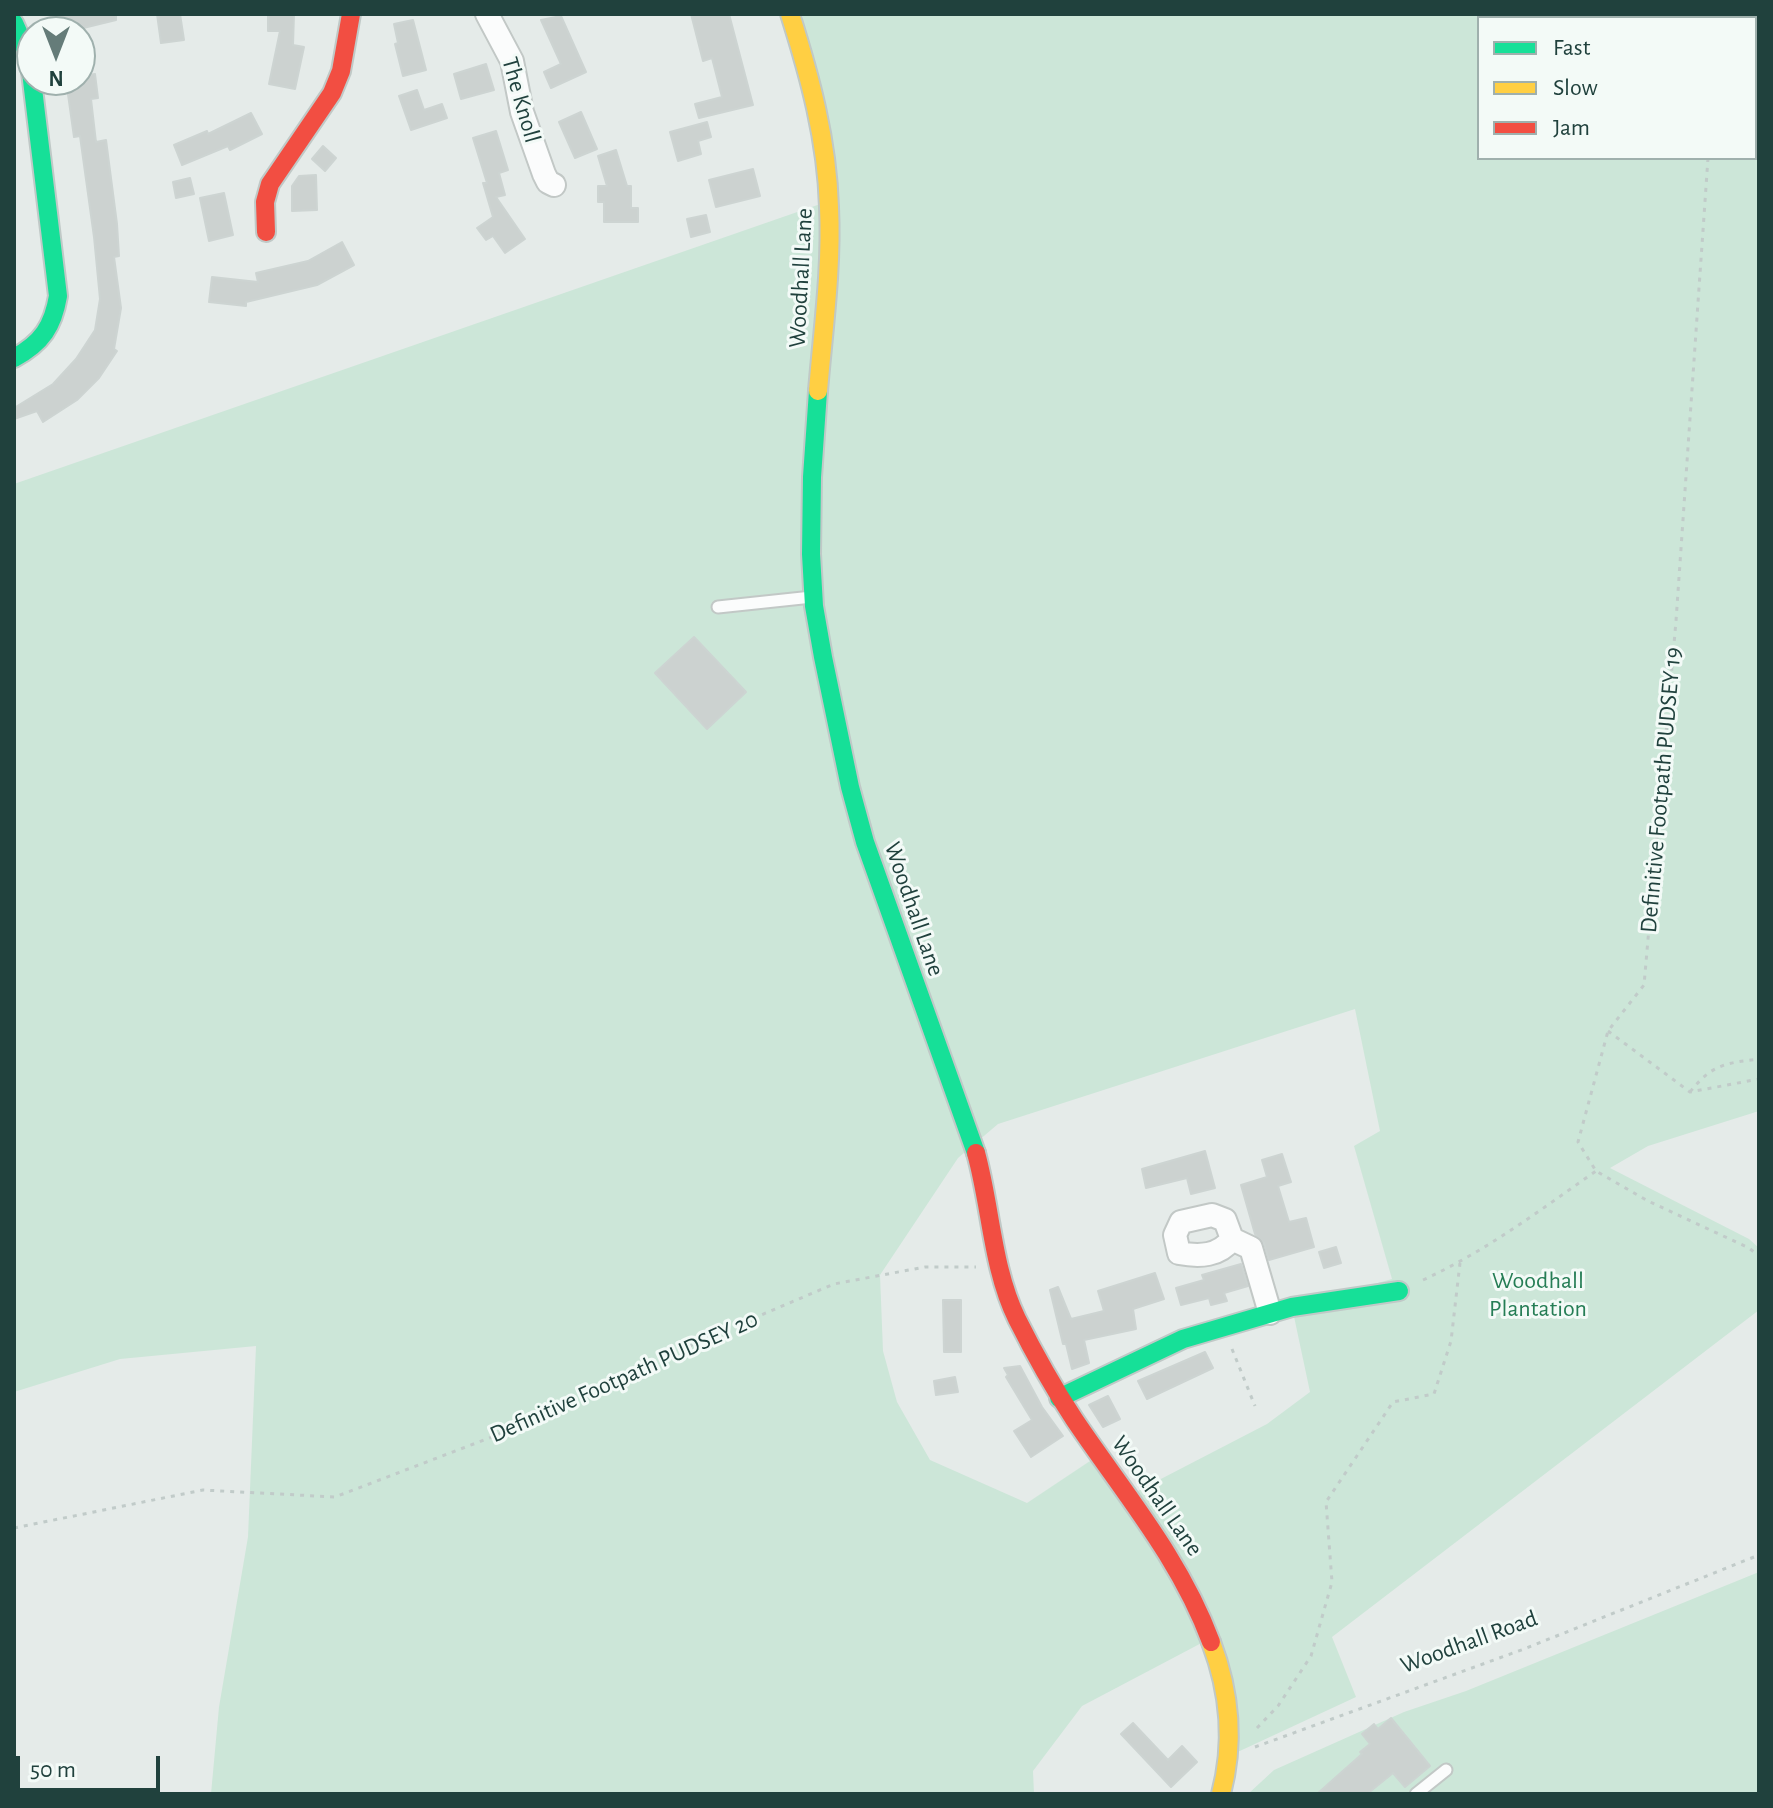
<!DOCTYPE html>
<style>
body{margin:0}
#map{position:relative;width:1773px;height:1808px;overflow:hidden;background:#e5ebe9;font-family:"Alegreya Sans",sans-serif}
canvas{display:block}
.frame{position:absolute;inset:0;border:16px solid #20413d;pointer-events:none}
.legend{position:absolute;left:1477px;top:16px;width:280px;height:144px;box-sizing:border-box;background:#f3faf7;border:2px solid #9fb0ad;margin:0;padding:10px 14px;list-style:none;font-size:24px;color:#20413d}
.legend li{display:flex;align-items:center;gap:16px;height:40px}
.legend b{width:40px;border:2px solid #9fb0ad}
.north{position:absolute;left:16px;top:16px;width:80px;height:80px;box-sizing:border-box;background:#f3faf7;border:2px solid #9fb0ad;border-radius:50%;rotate:180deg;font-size:22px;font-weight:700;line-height:32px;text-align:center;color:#20413d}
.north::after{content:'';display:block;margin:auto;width:28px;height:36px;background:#657c79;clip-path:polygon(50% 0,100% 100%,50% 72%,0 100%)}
.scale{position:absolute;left:16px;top:1756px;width:144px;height:36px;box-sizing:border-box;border:4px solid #20413d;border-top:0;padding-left:10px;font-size:24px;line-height:28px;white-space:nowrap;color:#20413d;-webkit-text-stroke:6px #f3faf7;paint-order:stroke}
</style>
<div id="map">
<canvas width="1773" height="1808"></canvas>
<div class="frame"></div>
<ul class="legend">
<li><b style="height:10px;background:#16e098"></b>Fast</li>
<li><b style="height:10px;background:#ffcf43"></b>Slow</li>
<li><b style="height:10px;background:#f24e42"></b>Jam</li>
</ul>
<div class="north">N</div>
<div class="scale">50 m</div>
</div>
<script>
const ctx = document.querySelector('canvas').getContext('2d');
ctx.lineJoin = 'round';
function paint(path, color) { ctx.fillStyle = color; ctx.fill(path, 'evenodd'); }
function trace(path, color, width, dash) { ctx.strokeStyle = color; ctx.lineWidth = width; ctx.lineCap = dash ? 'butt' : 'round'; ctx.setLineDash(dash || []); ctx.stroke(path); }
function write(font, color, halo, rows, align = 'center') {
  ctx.font = font + ' "Alegreya Sans",sans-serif'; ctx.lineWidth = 6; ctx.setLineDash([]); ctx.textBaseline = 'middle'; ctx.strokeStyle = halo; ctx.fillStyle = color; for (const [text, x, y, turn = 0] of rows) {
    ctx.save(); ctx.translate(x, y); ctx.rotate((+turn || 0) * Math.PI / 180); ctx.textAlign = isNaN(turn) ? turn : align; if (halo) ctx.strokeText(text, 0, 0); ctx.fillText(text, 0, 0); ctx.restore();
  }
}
paint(new Path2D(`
 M802 14H1759V1111L1648 1146 1610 1168 1749 1239 1759 1248V1310L1332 1637 1356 1697 1229 1756 1211 1638 1082 1706 1033 1771 1034 1794H211L219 1707 248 1537 256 1346 120 1359 14 1392V484L829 201ZM1479 18H1755V158H1479ZM1355 1009 1380 1131 1354 1146 1392 1279 1292 1307 1310 1392 1267 1424 1130 1495 1099 1455 1027 1503 930 1460 897 1402 883 1351 880 1275 958 1158 998 1124Z
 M1759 1572V1794H1248L1274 1770 1404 1712 1466 1691Z`), '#cce6d8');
const building = new Path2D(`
 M50 14H116V20L67 32H54Z
 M157 14H180L184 40 161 43Z
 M268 14H294L293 45 304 47 295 89 269 84 280 31H268Z
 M691 14H729L753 105 699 118 695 104 722 97 712 58 703 61Z
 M561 16 586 72 551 88 544 72 561 64 541 20Z
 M413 20 426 70 403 76 395 44 398 43 394 24Z
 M486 64 494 90 461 99 454 74Z
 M95 74 98 98 91 99 96 142 106 140 117 224 119 256 114 257 121 308 114 349 117 351 99 378 77 400 43 422 37 411 14 419V408L53 384 76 359 95 330 100 299 94 237 80 136 74 137 66 80H80V76Z
 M417 90 424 110 442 104 447 118 411 130 399 96Z
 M581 112 597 149 575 158 559 122Z
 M251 113 262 134 230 150 228 146 182 165 174 145 207 131 208 134Z
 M707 122 711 137 698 141 701 154 678 161 670 132Z
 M496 131 508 170 499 173 505 195 496 197 525 239 505 253 493 236 486 240 477 228 493 217 483 183H487L473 138Z
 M323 146 336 158 325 171 312 159Z
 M616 150 627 186H631V208H638V222H604V202H598V186H607L598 156Z
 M753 169 760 196 716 207 709 180Z
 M316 175 317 210 292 211V186L299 176Z
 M190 178 194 194 176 198 173 182Z
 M224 193 233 235 209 241 200 198Z
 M706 215 710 232 691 237 687 219Z
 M342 242 354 265 317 285 246 302V306L209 302 212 277 258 282 256 273 308 261Z
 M694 637 746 692 707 729 655 673Z
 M1205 1151 1215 1188 1191 1194 1187 1178 1146 1188 1142 1169Z
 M1282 1154 1291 1182 1278 1186 1289 1222 1306 1218 1314 1247 1269 1260 1264 1243 1255 1234 1241 1185 1267 1177 1262 1160Z
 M1336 1247 1341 1263 1324 1268 1319 1252Z
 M1241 1264 1248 1286 1224 1293 1227 1301 1211 1305 1209 1298 1181 1305 1176 1288 1204 1280 1202 1275Z
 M1155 1273 1164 1299 1133 1309 1136 1329 1084 1340 1089 1363 1072 1369 1066 1344H1063L1050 1290 1058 1287 1071 1319 1104 1311 1098 1291Z
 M943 1300H961V1352H944Z
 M1205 1352 1213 1368 1147 1399 1138 1381Z
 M1020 1366 1042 1407 1063 1436 1031 1457 1014 1431 1032 1420 1006 1377 1008 1375 1004 1368Z
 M955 1377 958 1392 936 1395 934 1381Z
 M1108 1396 1120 1419 1103 1427 1089 1405Z
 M1391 1718 1430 1766 1405 1787 1393 1773 1367 1794H1317L1362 1754 1360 1752 1370 1744 1362 1734 1374 1724 1378 1729Z
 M1133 1723 1168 1760 1182 1746 1197 1762 1171 1787 1121 1734Z`);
paint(building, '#ccd2d0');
trace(building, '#cdd4d2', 2);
const lane = new Path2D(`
 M718 607 812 597
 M1416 1794 1446 1770`);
const street = new Path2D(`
 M487 14 512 61 522 112 544 174 548 182 554 185
 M1232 1239C1219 1256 1200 1257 1179 1253L1175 1235 1181 1222 1212 1215 1225 1220 1232 1239 1251 1248 1270 1313`);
const fast = new Path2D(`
 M14 23 27 52 31 72 58 296C53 326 42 343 14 358
 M818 391 812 477 811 554 814 606 823 657 850 787 865 842 976 1153
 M1059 1398 1183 1339 1292 1307 1399 1291`);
const slow = new Path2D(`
 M790 14C810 77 827 140 829 207 832 268 823 330 818 391
 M1211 1642C1230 1692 1235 1741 1221 1794`);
const jam = new Path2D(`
 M266 232 265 202 270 184 332 93 341 71 351 14
 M976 1153C991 1207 992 1268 1017 1319 1034 1353 1053 1387 1074 1419 1123 1492 1180 1558 1211 1642`);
trace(lane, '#c2c8c6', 15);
trace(street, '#c2c8c6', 26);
trace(fast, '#c0c9c7', 22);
trace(slow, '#c0c9c7', 22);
trace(jam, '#c0c9c7', 22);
trace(new Path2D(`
 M1743 18 1744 14
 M1708 158 1676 621 1644 985 1608 1031 1578 1142 1596 1171 1648 1201 1749 1248 1759 1256
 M1608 1031 1690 1092 1759 1079
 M1690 1092C1712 1064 1726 1063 1759 1059
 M1423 1280C1486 1251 1539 1211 1596 1171
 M1232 1349 1255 1406
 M14 1528 203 1490 335 1497 565 1409 700 1341 834 1284 925 1267H976
 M1257 1728 1278 1706 1311 1656 1332 1582 1326 1502 1393 1402 1434 1394 1451 1341 1460 1263
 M1255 1747 1524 1649 1759 1555`), '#c1cbc9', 3, [4, 6]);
trace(lane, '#fbfcfc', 11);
trace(street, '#fbfcfc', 22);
trace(fast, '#16e098', 18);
trace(slow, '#ffcf43', 18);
trace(jam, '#f24e42', 18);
write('24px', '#20413d', '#f3faf7', [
 ["The Knoll",521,100,74],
 ["Woodhall Lane",801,278,-87],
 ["Definitive Footpath PUDSEY 19",1661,790,-85],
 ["Woodhall Lane",914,909,71],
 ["Definitive Footpath PUDSEY 20",624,1377,-24],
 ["Woodhall Lane",1157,1496,55],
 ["Woodhall Road",1469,1642,-20]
]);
write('24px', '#257d55', '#f3faf7', [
 ["Woodhall",1538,1281],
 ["Plantation",1538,1309]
]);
</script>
